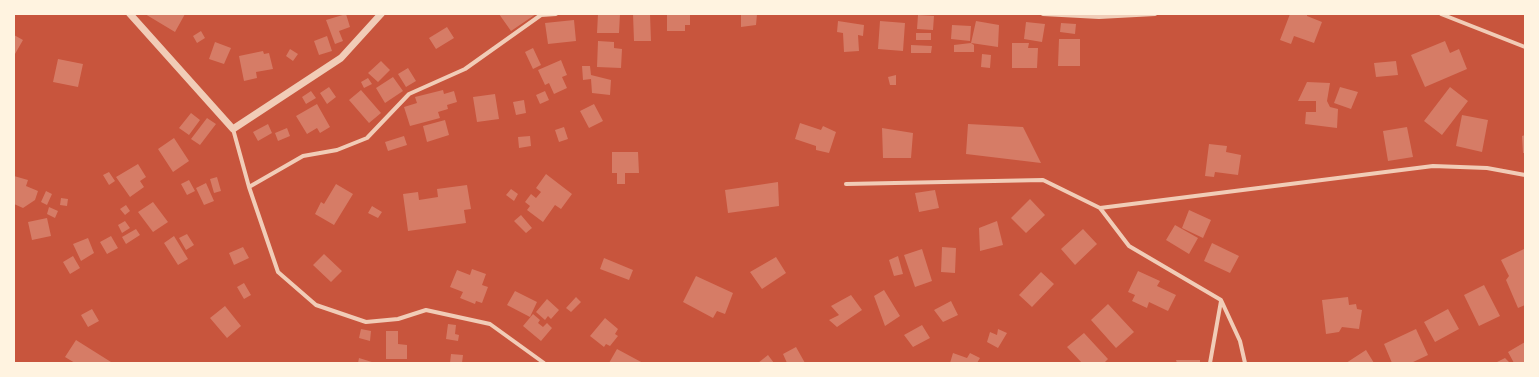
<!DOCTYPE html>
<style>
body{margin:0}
#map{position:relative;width:1539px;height:377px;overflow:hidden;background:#c8553d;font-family:"Exo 2",sans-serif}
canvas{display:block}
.frame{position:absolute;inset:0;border:15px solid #fff3e0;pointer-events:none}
</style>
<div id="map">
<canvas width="1539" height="377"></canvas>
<div class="frame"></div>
</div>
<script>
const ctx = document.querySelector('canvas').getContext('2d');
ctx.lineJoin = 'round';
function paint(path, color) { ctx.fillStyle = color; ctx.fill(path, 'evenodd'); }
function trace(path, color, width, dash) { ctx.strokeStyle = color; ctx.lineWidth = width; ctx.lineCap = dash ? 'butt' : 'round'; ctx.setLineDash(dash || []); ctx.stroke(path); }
paint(new Path2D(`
 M145 14H185L175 32Z
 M346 14 350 27 339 31 343 41 335 44 326 20Z
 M499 14H536L511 31Z
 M598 14H620L619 33H597Z
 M633 14H650L651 41H634Z
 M667 14 690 15V25H685V31H667Z
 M741 14H757L756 25 741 27Z
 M1290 14H1307V16L1322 22 1314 43 1294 36 1291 44 1280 40Z
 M918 15 934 16 933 30 917 29Z
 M574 20 576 41 548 44 545 23Z
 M838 21 864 25 863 36 858 35 859 51 844 52 843 33 837 32Z
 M880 21 905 23 903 51 878 49Z
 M976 21 999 25 998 47 971 43 974 45V52H954V45L971 43Z
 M1026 22 1045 24 1042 42 1024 39Z
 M1061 23 1076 24 1075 34 1060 32Z
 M952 25 971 26 970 41 951 39Z
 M447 27 454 38 436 49 429 38Z
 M201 31 205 38 197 43 193 36Z
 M916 33H931V40H916Z
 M14 35 23 40 15 54 14 53Z
 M327 36 332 51 319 55 314 41Z
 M1059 39H1080V66H1058Z
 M598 41 614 42V48L622 49 621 68 597 67Z
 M1445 41 1450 53 1459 49 1467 69 1425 87 1411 55Z
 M215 42 231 48 224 64 209 59Z
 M1012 43H1029L1028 48H1038L1037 68H1012Z
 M911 45 932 46 931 53H911Z
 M533 48 541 65 533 69 525 52Z
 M290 49 298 54 293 61 286 56Z
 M263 51 264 54 269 53 273 69 256 72 257 78 244 81 239 56Z
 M982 54 991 55 990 68 981 67Z
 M58 59 83 64 78 87 53 82Z
 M561 60 567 75 562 77 567 88 554 94 549 83 545 85 538 70Z
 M381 61 390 70 378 82 368 73Z
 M1396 61 1398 75 1376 77 1374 63Z
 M582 66H590L591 75 611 80 610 95 592 93 591 79 583 80Z
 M408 68 416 81 406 87 398 74Z
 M896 75V85H890L888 77Z
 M393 77 403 91 385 103 376 88Z
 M368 78 372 84 364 88 361 82Z
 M1307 82 1330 83 1327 101 1330 107 1338 109 1337 128 1305 124 1306 112H1316V101H1298Z
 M329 87 336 97 327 104 320 93Z
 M1340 87 1358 92 1351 109 1334 103Z
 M1450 87 1468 101 1442 135 1424 121Z
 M361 90 381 113 369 123 349 100Z
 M443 90 444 94 454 91 457 102 447 105 448 109 438 112 440 118 410 126 404 107 417 103 415 97Z
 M311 91 316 98 306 104 302 97Z
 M545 91 549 100 540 104 536 95Z
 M495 94 499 119 477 122 473 97Z
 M524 100 526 113 516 115 513 102Z
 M317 104 330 127 320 133 317 128 307 134 296 116Z
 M594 104 603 121 589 128 580 111Z
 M191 113 200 120 189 135 179 128Z
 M1462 115 1488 120 1482 152 1456 146Z
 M207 118 216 124 200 145 191 139Z
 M445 120 449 135 427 142 423 126Z
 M800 123 821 130 823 126 836 132 829 153 816 150V146L795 139Z
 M268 124 272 133 258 141 253 132Z
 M968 124 1023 127 1041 163 966 154Z
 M564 127 568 139 559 142 555 130Z
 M1407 127 1413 157 1388 161 1383 131Z
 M287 128 290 136 278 141 275 133Z
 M882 128 913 133 911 158H883Z
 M1525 135V153H1523L1522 136Z
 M404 136 407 145 388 151 385 142Z
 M530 136 531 146 519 148 518 137Z
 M174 138 189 161 173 172 158 149Z
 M1209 144 1227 146 1226 152 1241 155 1238 175 1215 172 1214 177 1205 176Z
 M612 152H638L639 173H625V184H617V173H612Z
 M138 164 146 177 140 181 144 187 130 197 116 177Z
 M109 172 115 181 109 185 103 175Z
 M546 174 572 194 561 209 555 205 543 222 527 210 530 206 525 202 531 194 536 198 541 192 536 188Z
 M14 176 28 180 26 186 38 191 35 200 23 208 14 204Z
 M217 177 221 191 214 193 210 179Z
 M189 180 195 191 187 195 181 184Z
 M778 182 779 206 728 213 725 190Z
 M206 183 214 201 204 205 196 188Z
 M336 184 353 194 334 225 315 214 321 202 324 204Z
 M467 185 471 209 464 210 466 223 408 231 403 194 418 192 419 200 438 197 437 189Z
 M511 189 518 194 514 201 506 195Z
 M935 190 939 208 919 212 915 193Z
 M46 191 52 194 47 205 41 202Z
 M61 198 68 199 67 206 60 205Z
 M1030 199 1045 215 1026 233 1011 218Z
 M153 202 168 222 153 232 138 212Z
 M126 205 130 211 125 215 120 209Z
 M372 206 382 212 378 218 368 213Z
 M49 207 58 211 55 218 47 214Z
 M1189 210 1211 220 1203 238 1182 228Z
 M521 215 532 228 526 233 514 221Z
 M47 218 51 236 32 240 28 222Z
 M125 221 130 228 122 233 118 225Z
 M997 221 1003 245 980 251 979 228Z
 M1175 225 1198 238 1189 254 1166 240Z
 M136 229 140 235 126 244 122 237Z
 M1083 229 1097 244 1075 265 1061 249Z
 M187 234 194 245 186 250 179 238Z
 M111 236 118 248 107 254 100 242Z
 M174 236 188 259 178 265 164 243Z
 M88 238 94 253 81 261 73 244Z
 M1212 243 1239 256 1230 273 1204 261Z
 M243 247 249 258 234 265 229 253Z
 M942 247 956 248 955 273 941 272Z
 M922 249 932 281 915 287 904 255Z
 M1524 249 1525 305 1518 308 1506 280 1509 276 1501 260Z
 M324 254 342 271 331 282 313 265Z
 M73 256 80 268 70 274 63 262Z
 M898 256 903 274 894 276 889 260Z
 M776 257 786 273 762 289 750 272Z
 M604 258 633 270 629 280 600 269Z
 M472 269 486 274 482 285 488 287 482 303 476 301 475 304 460 298 463 292 450 287 457 270 470 275Z
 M1138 271 1160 281 1157 286 1176 295 1168 311 1149 302 1147 308 1132 301 1135 295 1128 292Z
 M1041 272 1054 284 1032 307 1019 295Z
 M696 276 733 293 725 314 717 311 713 318 683 302Z
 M244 283 251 295 244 299 237 287Z
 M1484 285 1500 316 1479 326 1464 295Z
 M884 290 900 316 885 326 874 296Z
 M515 291 537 302 530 317 507 305Z
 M851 295 862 310 837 327 829 320 839 315 831 306Z
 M576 297 581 302 571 312 566 308Z
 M1348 297 1349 305 1356 304 1357 309 1362 310 1359 329 1342 327 1339 332 1326 334 1322 300Z
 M547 299 559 310 551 319 548 316 545 320 536 312Z
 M951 301 958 315 943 322 934 310Z
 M1108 304 1134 332 1116 348 1091 320Z
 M225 306 241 326 227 338 210 318Z
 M92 309 99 321 88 327 81 315Z
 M1448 309 1459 329 1435 342 1424 322Z
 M533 314 540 320 538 323 543 327 547 323 552 328 541 341 523 326Z
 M605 318 618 329 615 334 618 336 610 346 606 344 604 347 590 336Z
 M448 324 456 325 455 334 459 335 458 341 446 339Z
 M922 325 930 338 913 347 904 335Z
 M361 329 371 331 370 341 359 338Z
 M998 329 1007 333 998 348 987 342 990 332 997 335Z
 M1416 329 1428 355 1411 363H1392L1384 344Z
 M386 331H398V344L407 345V359H386Z
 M1084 333 1108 359 1104 363H1082L1067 347Z
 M76 340 111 362V363H75L65 357Z
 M1525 342V363H1514L1508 352Z
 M796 347 805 363H787L783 354Z
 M617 349 643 363H609Z
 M1366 350 1374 363H1346Z
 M953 353 967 358 970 353 980 358 977 363H950Z
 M451 354 463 355 462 363H450Z
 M768 355 774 363H758Z
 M359 358 375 363H358Z
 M1505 358 1510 363H1495Z
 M1176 360H1200V363H1177Z`), '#d67c66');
trace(new Path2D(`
 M1043 14 1099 17 1155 14
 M1441 14 1525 47
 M233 129 249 187 278 272 316 305 366 322 398 319 426 310 490 324 544 363
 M846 184 1043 180 1100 208 1433 166 1487 168 1525 175
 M249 187 303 156 337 150 367 138 409 94 465 69 541 15 556 14
 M1100 208 1129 246 1221 300 1240 341 1245 363
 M1210 363 1221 301`), '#f1ccb7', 4);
trace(new Path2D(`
 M130 14 233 129 341 58 381 14`), '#f1ccb7', 7);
</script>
